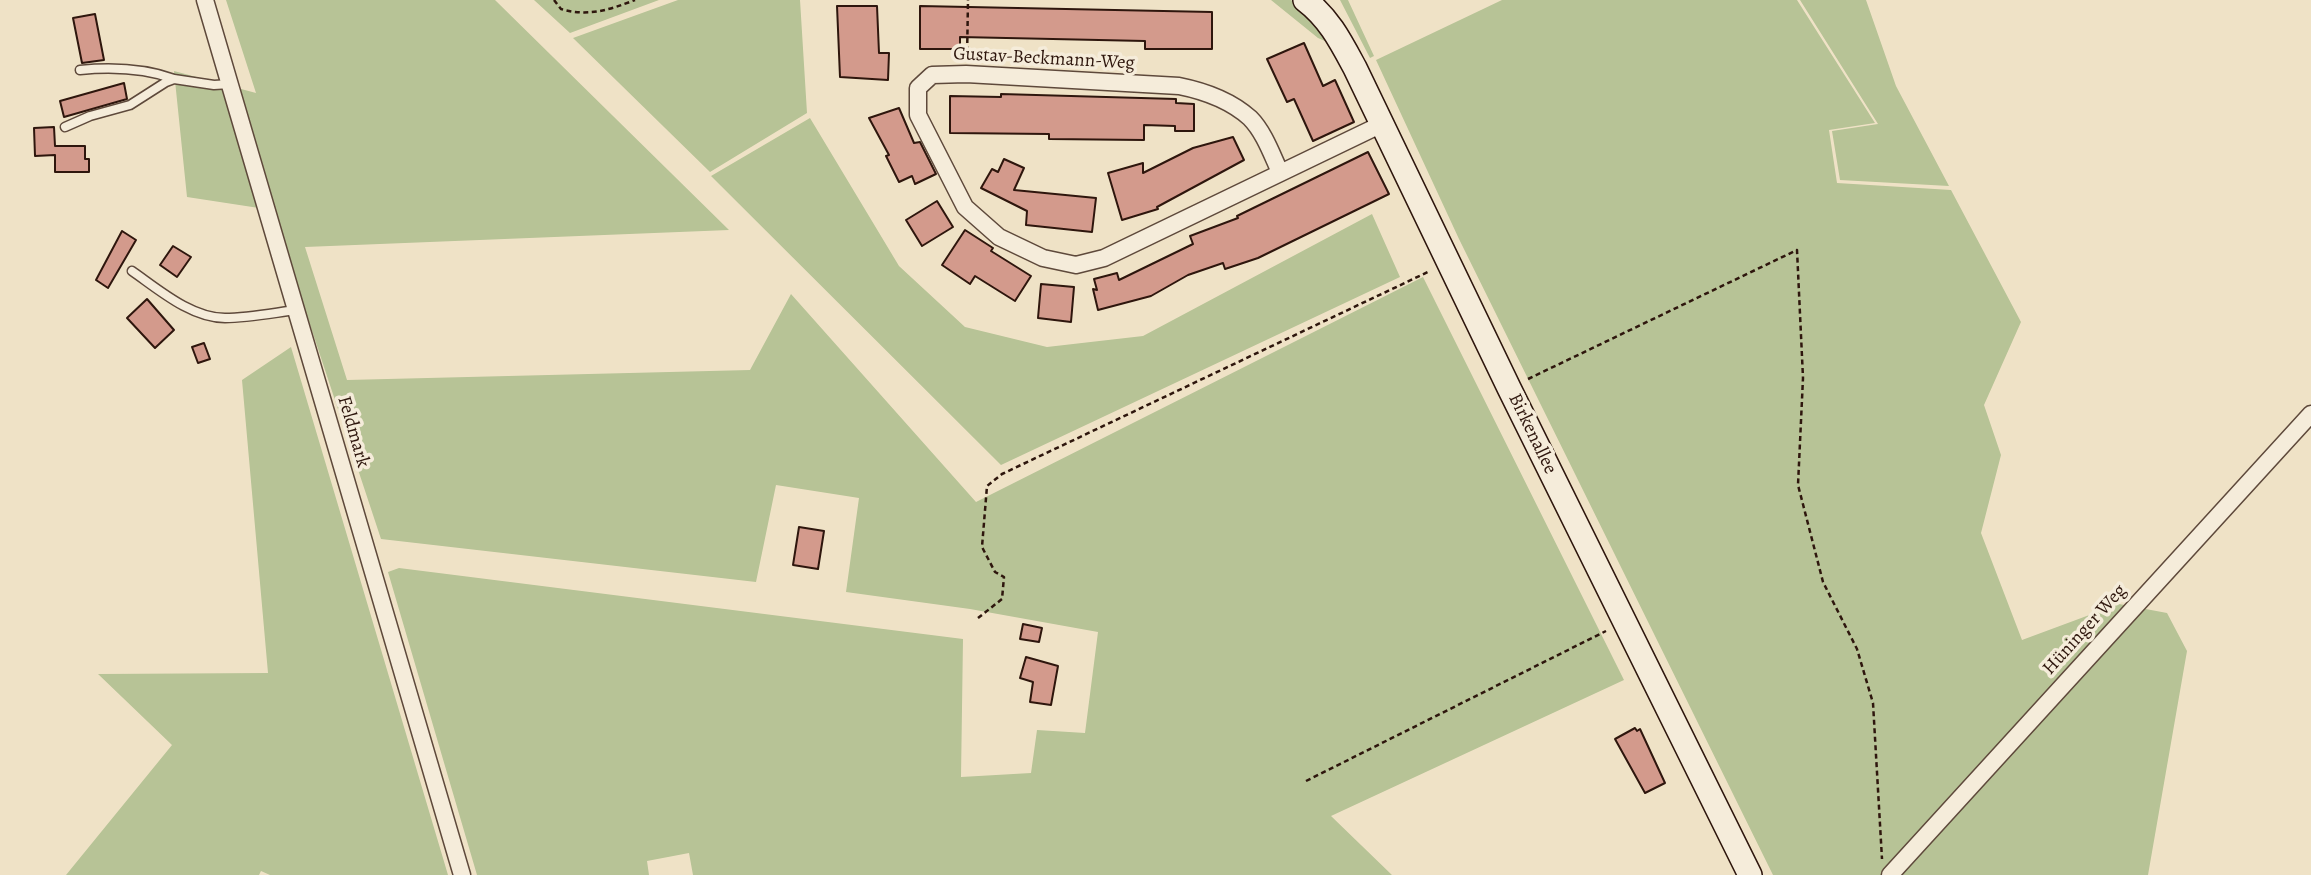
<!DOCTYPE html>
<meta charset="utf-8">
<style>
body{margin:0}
canvas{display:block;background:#efe2c6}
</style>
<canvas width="2311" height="875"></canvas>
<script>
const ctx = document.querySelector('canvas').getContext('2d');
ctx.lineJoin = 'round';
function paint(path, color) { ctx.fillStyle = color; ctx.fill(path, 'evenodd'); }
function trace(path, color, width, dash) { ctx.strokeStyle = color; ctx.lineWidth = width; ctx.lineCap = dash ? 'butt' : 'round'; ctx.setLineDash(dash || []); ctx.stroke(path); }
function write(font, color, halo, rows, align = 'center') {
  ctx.font = font + ' Alegreya,serif'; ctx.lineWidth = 7; ctx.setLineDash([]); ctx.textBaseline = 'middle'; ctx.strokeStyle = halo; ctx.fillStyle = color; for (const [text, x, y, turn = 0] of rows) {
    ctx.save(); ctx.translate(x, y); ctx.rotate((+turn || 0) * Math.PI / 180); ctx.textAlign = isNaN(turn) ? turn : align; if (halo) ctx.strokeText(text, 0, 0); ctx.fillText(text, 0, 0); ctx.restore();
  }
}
paint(new Path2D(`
 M226 0H495L729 230 305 247 347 380 750 370 791 294 976 502 1423 277 1624 680 1331 816 1392 875H693L689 853 647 861 649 875H477L388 572 399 568 963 639 961 777 1031 773 1037 730 1085 733 1098 632 970 609 846 592 859 498 776 485 756 582 381 539 272 210 187 197 174 71 256 93Z
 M534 0H659L570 33Z
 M678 0H800L807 113 710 172 573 38Z
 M1271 0H1291L1303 10 1332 44 1318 38Z
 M1340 0H1348L1374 56 1370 58Z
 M1502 0H1797L1875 123 1829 130 1837 183 1951 190 2021 322 1984 405 2001 455 1981 533 2022 640 2119 604 2167 613 2187 651 2148 875H1773L1459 239 1376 60Z
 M1800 0H1866L1896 86 1949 186 1840 180 1832 131 1878 124Z
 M810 118 899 266 965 327 1047 347 1143 336 1372 214 1400 277 1001 465 711 176Z
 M291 347 448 875H270L261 871 259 875H66L172 745 98 674 268 673 242 380Z`), '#b7c396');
const building = new Path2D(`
 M837 6H877L879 53H889L888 80 840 77Z
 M920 6 1212 12V49H1145V41L960 37V49H920Z
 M95 14 104 60 82 63 73 18Z
 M1304 43 1323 86 1335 80 1354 122 1313 141 1294 99 1287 102 1267 59Z
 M124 83 127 99 64 117 60 101Z
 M1001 94 1176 99V103L1194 104V131H1175V126L1144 125V140L1049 139V134L950 133V96L1001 97Z
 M899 108 914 143 920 142 936 174 915 184 912 176 899 182 886 156 889 155 869 118Z
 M54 127 55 146H85V159H89V172H55V155L35 156 34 128Z
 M1233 137 1244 160 1157 207 1158 209 1122 220 1108 173 1143 163V173L1193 148Z
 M1368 152 1389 194 1258 258 1225 269 1223 263 1188 275 1151 296 1098 310 1093 289 1097 290 1094 279 1117 273 1119 280 1193 244 1190 236 1238 218 1237 216Z
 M1004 159 1024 168 1014 190 1096 198 1092 232 1026 225 1027 211 981 188 992 169 998 172Z
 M937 201 953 227 922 246 906 220Z
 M965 230 993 248 991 251 1031 276 1015 301 975 276 970 284 942 265Z
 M122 231 136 240 108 288 96 280Z
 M173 246 191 257 177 277 160 265Z
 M1041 284 1074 287 1071 322 1038 318Z
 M147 299 174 330 155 348 127 318Z
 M204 343 210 359 198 363 192 347Z
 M799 527 824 531 818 569 793 565Z
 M1023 624 1042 628 1039 642 1020 639Z
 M1026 657 1058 666 1051 705 1030 702 1033 682 1020 678Z
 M1635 728 1637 731 1640 729 1665 783 1645 793 1615 739Z`);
paint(building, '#d39a8c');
trace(building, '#2e160d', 2);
const lane = new Path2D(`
 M80 70C112 67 144 68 174 79
 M65 127 90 116 130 105 166 82 174 79 214 85 230 84
 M132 271C158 289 191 318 225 318 248 318 273 313 296 310`);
const street = new Path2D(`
 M205 0 462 875
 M1280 172C1272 155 1264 132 1250 118 1231 101 1204 91 1179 86L966 74 932 75 918 88V115L965 207 999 237 1043 258 1076 265 1104 258 1380 125
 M1890 875 2311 414`);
const secondary = new Path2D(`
 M1305 0C1329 18 1341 42 1355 68L1509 388 1750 875`);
trace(lane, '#5e493b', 11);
trace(street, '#5e493b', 19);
trace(secondary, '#2e160d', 26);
trace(new Path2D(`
 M554 0 561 9C588 17 609 10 635 0
 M967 60 968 0
 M1528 379 1797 250 1803 378 1798 485 1823 582 1857 649 1873 703 1882 859
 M978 618 1002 599 1004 577 995 572 982 547 987 486 1002 474 1430 271
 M1306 781 1606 631`), '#2e160d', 2.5, [5, 3.5]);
trace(lane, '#f5ecda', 8);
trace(street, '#f5ecda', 16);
trace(secondary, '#f5ecda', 23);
write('19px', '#2e160d', '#f5ecda', [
 ["Gustav-Beckmann-Weg",1044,59,3],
 ["Feldmark",353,432,74],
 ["Birkenallee",1532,434,64],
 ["Hüninger Weg",2085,630,-48]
]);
</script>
